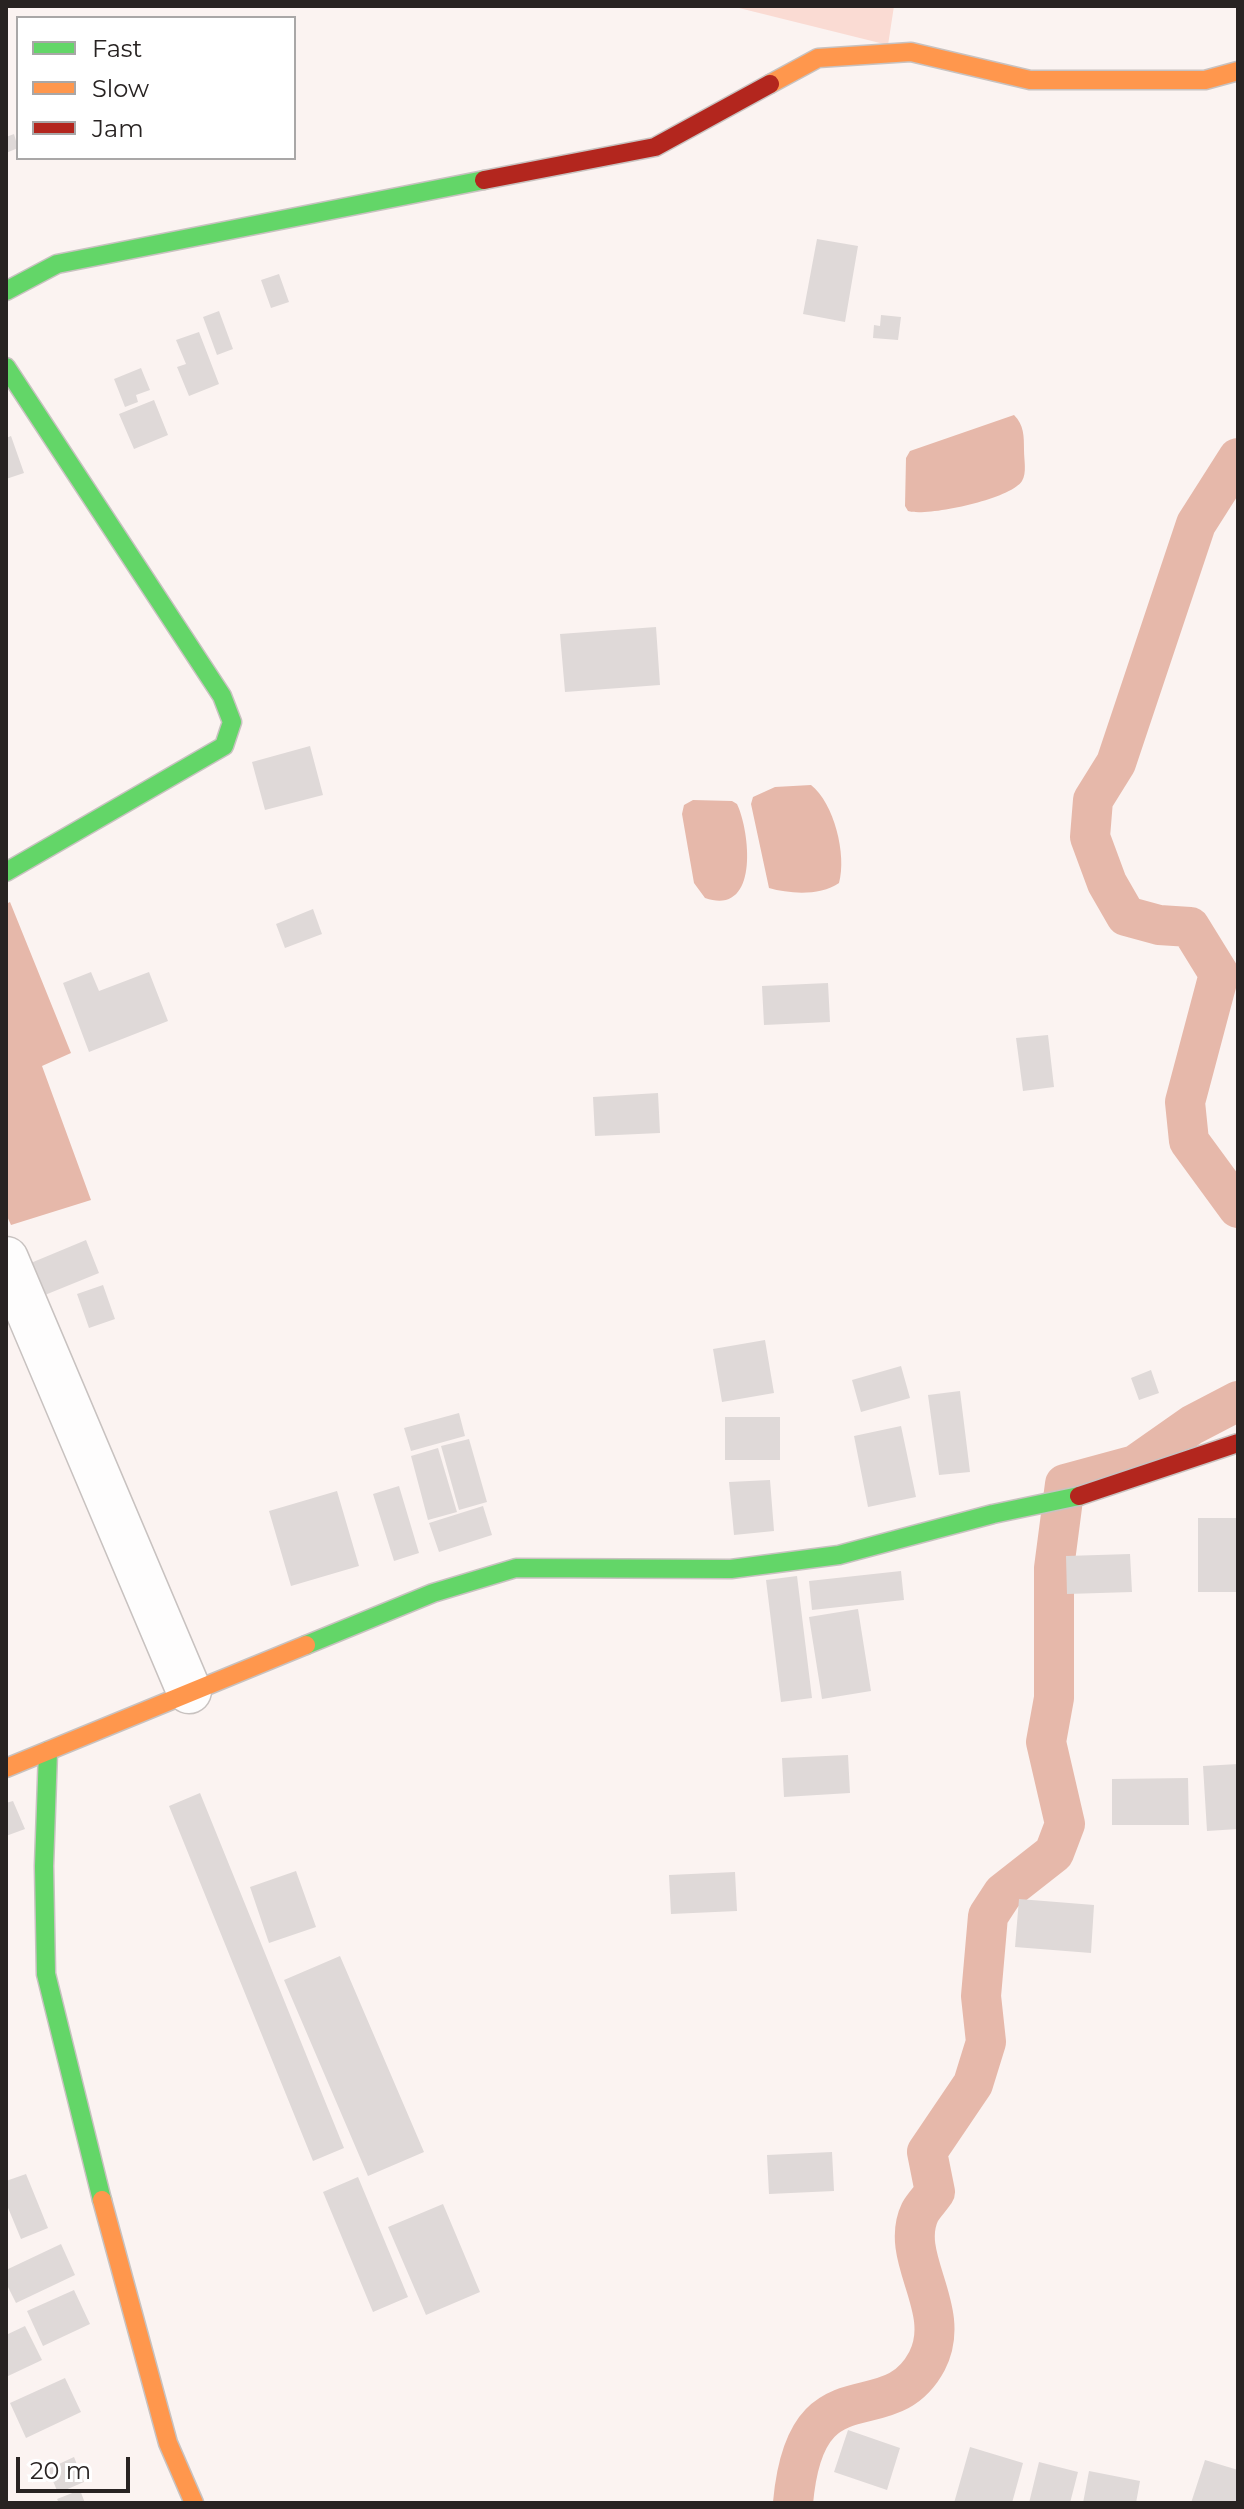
<!DOCTYPE html>
<style>
body{margin:0}
#map{position:relative;width:1244px;height:2509px;overflow:hidden;background:#fbf3f1;font-family:Montserrat,sans-serif}
canvas{display:block}
.frame{position:absolute;inset:0;border:8px solid #282322;pointer-events:none}
.legend{position:absolute;left:16px;top:16px;width:280px;height:144px;box-sizing:border-box;background:#fff;border:2px solid #a9a7a7;margin:0;padding:10px 14px;list-style:none;font-size:24px;color:#282322}
.legend li{display:flex;align-items:center;gap:16px;height:40px}
.legend b{width:40px;border:2px solid #a9a7a7}
.scale{position:absolute;left:16px;top:2457px;width:114px;height:36px;box-sizing:border-box;border:4px solid #282322;border-top:0;padding-left:10px;font-size:24px;line-height:28px;white-space:nowrap;color:#282322;-webkit-text-stroke:6px #fff;paint-order:stroke}
</style>
<div id="map">
<canvas width="1244" height="2509"></canvas>
<div class="frame"></div>
<ul class="legend">
<li><b style="height:10px;background:#63d668"></b>Fast</li>
<li><b style="height:10px;background:#ff974d"></b>Slow</li>
<li><b style="height:10px;background:#b3261e"></b>Jam</li>
</ul>
<div class="scale">20 m</div>
</div>
<script>
const ctx = document.querySelector('canvas').getContext('2d');
ctx.lineJoin = 'round';
function paint(path, color) { ctx.fillStyle = color; ctx.fill(path, 'evenodd'); }
function trace(path, color, width, dash) { ctx.strokeStyle = color; ctx.lineWidth = width; ctx.lineCap = dash ? 'butt' : 'round'; ctx.setLineDash(dash || []); ctx.stroke(path); }
paint(new Path2D(`
 M731 6H894L888 45Z`), '#fadbd3');
paint(new Path2D(`
 M1014 415C1024 425 1024 436 1024 450 1024 460 1027 473 1022 481 1011 499 927 517 908 511L905 506 906 458 910 451Z
 M811 785C834 803 847 855 839 883 820 896 790 894 769 888L751 804 753 797 775 787Z
 M693 800 732 801 737 804C750 831 760 917 705 898L694 883 682 814 684 805Z
 M10 902 71 1053 42 1066 91 1200 11 1225 6 1214V904Z`), '#e6b8aa');
trace(new Path2D(`
 M1238 458 1196 524 1116 763 1093 800 1090 837 1107 883 1126 916 1159 925 1190 927 1219 974 1185 1102 1189 1141 1238 1208
 M793 2503C806 2359 888 2435 927 2361 954 2309 898 2258 920 2212 924 2205 931 2198 935 2192L927 2152 973 2084 986 2042 981 1996 988 1916 1003 1893 1054 1853 1065 1824 1046 1742 1054 1698V1568L1065 1484 1135 1465 1192 1425 1238 1401`), '#e6b8aa', 40);
paint(new Path2D(`
 M14 134 18 148 6 153V137Z
 M817 239 858 246 845 322 803 314Z
 M279 274 289 302 271 308 261 280Z
 M219 311 233 349 217 355 203 317Z
 M881 315 901 317 898 340 873 338 874 325 880 326Z
 M199 332 219 384 189 396 177 367 186 364 176 340Z
 M141 368 150 390 136 395 138 402 125 407 114 379Z
 M154 400 168 435 134 449 119 414Z
 M11 436 24 473 6 479V438Z
 M656 627 660 685 565 692 560 634Z
 M310 746 323 795 265 810 252 762Z
 M313 909 322 934 285 948 276 924Z
 M91 972 99 991 149 972 168 1021 89 1052 63 983Z
 M828 983 830 1022 764 1025 762 986Z
 M1048 1035 1054 1087 1023 1091 1016 1038Z
 M658 1093 660 1133 595 1136 593 1097Z
 M86 1240 99 1273 40 1297 26 1265Z
 M103 1285 115 1319 89 1328 77 1294Z
 M765 1340 774 1393 722 1402 713 1349Z
 M901 1366 910 1398 861 1412 852 1380Z
 M1151 1370 1159 1393 1139 1400 1131 1378Z
 M960 1391 970 1472 939 1475 928 1395Z
 M459 1413 465 1436 411 1451 404 1428Z
 M725 1417H780V1460H725Z
 M901 1426 916 1497 868 1507 854 1436Z
 M469 1439 487 1502 459 1510 441 1446Z
 M438 1448 457 1512 428 1520 411 1456Z
 M770 1480 774 1531 734 1535 729 1482Z
 M399 1486 419 1553 394 1561 373 1494Z
 M337 1491 359 1566 291 1586 269 1511Z
 M483 1506 492 1535 439 1552 429 1523Z
 M1198 1518H1238V1592H1198Z
 M1130 1554 1132 1592 1067 1594 1066 1556Z
 M901 1571 904 1600 812 1610 809 1581Z
 M797 1576 812 1698 781 1702 766 1580Z
 M858 1609 871 1691 822 1699 809 1617Z
 M848 1755 850 1793 784 1797 782 1758Z
 M1238 1764V1829L1207 1831 1203 1766Z
 M1188 1778 1189 1825H1112V1779Z
 M200 1793 344 2148 313 2161 169 1806Z
 M13 1801 25 1829 6 1836V1803Z
 M296 1871 316 1927 269 1943 250 1887Z
 M735 1872 737 1911 671 1914 669 1875Z
 M1019 1899 1094 1905 1091 1953 1015 1947Z
 M340 1956 424 2152 368 2176 284 1980Z
 M832 2152 834 2191 769 2194 767 2155Z
 M26 2174 48 2228 21 2239 6 2203V2181Z
 M358 2177 408 2297 373 2312 323 2192Z
 M443 2204 480 2292 426 2315 388 2227Z
 M61 2244 75 2275 16 2303 6 2283V2270Z
 M74 2290 90 2324 43 2346 27 2311Z
 M25 2326 42 2360 6 2377V2335Z
 M65 2378 81 2412 26 2438 10 2403Z
 M848 2430 900 2448 887 2490 834 2472Z
 M970 2447 1023 2463 1012 2503H954Z
 M74 2457 84 2482 58 2493 48 2469Z
 M1205 2460 1238 2470 1236 2503H1191Z
 M1039 2462 1078 2472 1070 2503H1029Z
 M1089 2471 1140 2481 1136 2503H1083Z
 M80 2490 85 2503H59L57 2499Z`), '#dfd9d8');
const street = new Path2D(`
 M6 1259 189 1691`);
const fast = new Path2D(`
 M6 291 57 264 484 180
 M6 367 222 696 232 722 224 746 6 872
 M306 1645 433 1593 516 1568 731 1569 839 1555 993 1514 1079 1496
 M48 1751 44 1866 46 1974 102 2200`);
const slow = new Path2D(`
 M770 84 818 58 911 52 1030 80H1205L1238 71
 M6 1768 306 1645
 M102 2200 168 2443 194 2503`);
const jam = new Path2D(`
 M484 180 655 147 770 84
 M1079 1496 1238 1443`);
trace(street, '#c8c2c0', 47);
trace(fast, '#c8c2c0', 21);
trace(slow, '#c8c2c0', 21);
trace(jam, '#c8c2c0', 21);
trace(street, '#fefdfd', 44);
trace(fast, '#63d668', 18);
trace(slow, '#ff974d', 18);
trace(jam, '#b3261e', 18);
</script>
